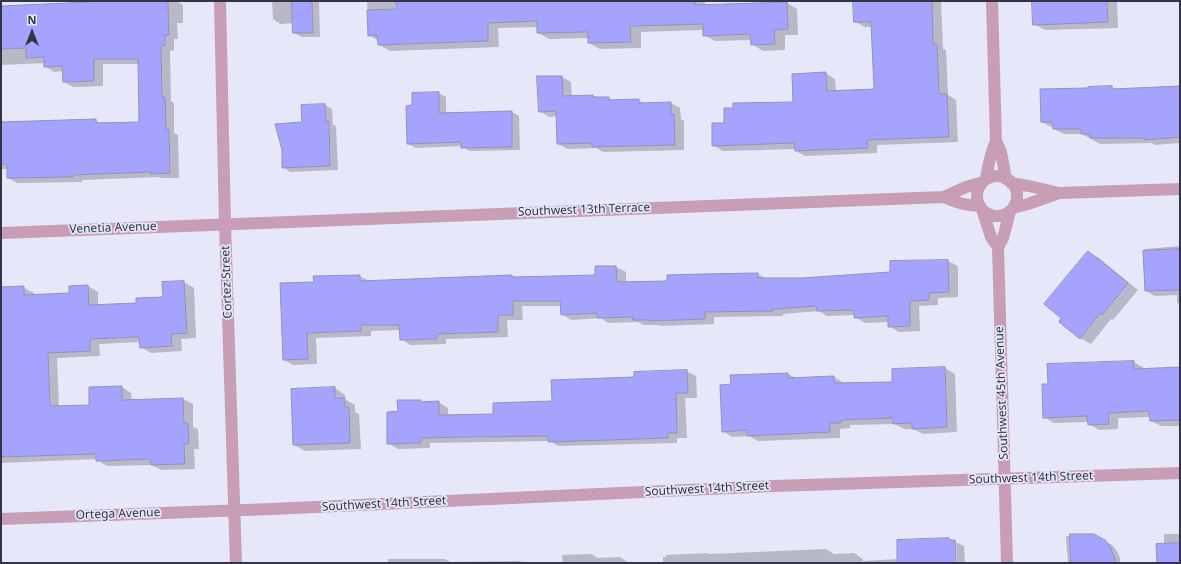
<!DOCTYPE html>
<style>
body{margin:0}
#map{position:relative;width:1181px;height:564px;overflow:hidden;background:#e6e7f9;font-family:"Noto Sans",sans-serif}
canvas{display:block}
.frame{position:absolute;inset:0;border:2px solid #333445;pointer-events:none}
.north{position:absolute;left:12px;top:12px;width:40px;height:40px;-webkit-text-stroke:3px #e6e7f9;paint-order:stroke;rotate:0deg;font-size:11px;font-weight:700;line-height:16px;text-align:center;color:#333445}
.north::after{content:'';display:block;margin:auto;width:14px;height:18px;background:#333445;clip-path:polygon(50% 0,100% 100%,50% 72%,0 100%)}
</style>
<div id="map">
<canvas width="1181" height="564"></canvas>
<div class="frame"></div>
<div class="north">N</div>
</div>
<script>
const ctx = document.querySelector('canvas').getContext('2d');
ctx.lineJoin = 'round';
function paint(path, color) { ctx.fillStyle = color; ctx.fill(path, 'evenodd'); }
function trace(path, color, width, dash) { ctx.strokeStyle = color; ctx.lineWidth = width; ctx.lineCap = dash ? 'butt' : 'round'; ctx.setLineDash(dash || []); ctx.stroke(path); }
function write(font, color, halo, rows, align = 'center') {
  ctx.font = font + ' "Noto Sans",sans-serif'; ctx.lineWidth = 3.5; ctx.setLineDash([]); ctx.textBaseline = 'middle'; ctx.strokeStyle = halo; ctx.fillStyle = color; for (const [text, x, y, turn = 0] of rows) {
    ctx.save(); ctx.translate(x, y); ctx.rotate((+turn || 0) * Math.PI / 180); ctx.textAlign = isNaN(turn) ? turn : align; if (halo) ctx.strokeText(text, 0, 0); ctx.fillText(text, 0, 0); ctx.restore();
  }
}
paint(new Path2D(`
 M90 1H177L183 5V23H177L178 39H174V50L170 51 171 101 174 103V133L178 135 179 178H161L159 177 82 180V182L17 183 8 178V169H1V123L95 120 102 124 140 123 139 64H103V86L73 87 64 82 63 71 54 72 45 66V63L1 65V7L90 3Z
 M272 1H319L320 37H302L294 33V23L280 24 273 19Z
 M367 1H705V6L787 3 797 9 798 35H785V50L763 51 752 44V40L715 41 704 35V30L641 32V48L600 49 589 43V38L549 39 538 33V27L498 28 499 47 390 51 379 45V41L369 35Z
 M854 1H941L943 49 946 50 948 95 956 100 958 142 877 145V153L805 156 796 151V149L723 151 713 145 725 124 794 103 825 73 835 79 836 92 875 90 873 27H865L855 22Z
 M1033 1H1117L1118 28 1045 30 1034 24Z
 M562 77 571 82 572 97 593 96 597 98H608L614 101 638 100 644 103H671L680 108 681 119 684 121V150L603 152 596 148 568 149 558 144 557 116 549 117 540 111Z
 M1112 87 1116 90 1180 87V143L1155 145 1152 143 1100 144 1082 134H1064L1054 129V127H1051L1042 122Z
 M438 93 446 97V113L512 112 519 116 520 150 469 151 462 146 416 148 408 144 413 106Z
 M325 105 332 109 333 125 336 126 338 170 290 172 283 167 303 123Z
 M1180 246V304L1177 303V295L1155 296 1146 291 1144 249Z
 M1088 252 1099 258 1138 290 1113 320 1111 319 1091 344 1080 338Z
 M948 261 958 266V297L938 298V305L919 306 920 331 899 332 889 326V322L865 323 855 317V315L827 316 819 311 783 314V316L714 317V324L660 326 659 325H643L638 322 608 323 601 318 571 320 562 314 561 306H522L523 320H507L508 337 446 339V344L410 345 401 339 400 330 371 331V336L316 338 317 364 293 365 284 360 315 282 359 276 370 281 511 276 516 278 597 275 616 267 626 272V283L668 282 758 274 767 279H802L891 273Z
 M184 282 194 288 196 338 181 339 182 351 151 353 141 347V342L99 344 100 356 57 358 59 407 90 406 122 387 131 393 132 401 183 399 193 404V427L198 429 199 449H194L195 469 161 470 152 465 107 466 97 460V459L1 463V288H24L34 293V295L70 294 88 286 98 292V305L137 304 164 298Z
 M1133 362 1143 367V370L1180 368V426H1161L1151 421 1150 417 1118 418V429L1099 430 1089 424V422L1054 423 1044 417 1049 385Z
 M945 368 955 374 957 432 923 434 913 429H904L895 424 850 425V428L840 429V438L758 441 749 436 732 437 723 431 732 385 731 376 788 374 796 378 834 377 844 383H893V370Z
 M686 371 696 376 697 398H685L687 438H677V443L558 446 550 441 430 443V448L398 449 388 443 399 412 421 401 423 403 438 402 448 408V416L494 415 553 402 635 378Z
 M335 388 345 395 346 400 355 405V412L359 414 361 449 305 451 294 445Z
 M1164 534H1180V563H1158L1164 545Z
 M1094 535 1112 545 1117 551 1120 558V563H1068L1066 536Z
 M949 539 964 546 965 563H957L956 543H954L955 563H663V557H666V555L707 553 709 554 826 549 834 554 854 553 863 559V561L898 559Z
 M591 554 598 558 620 557 629 563H563L562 555Z
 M388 559H445L450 562 520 561 523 563H388Z`), '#0003');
const building = new Path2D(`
 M89 1H168L169 35H165V45L161 46 162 97H165L166 129H169L170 173 151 174V172L73 175V177L7 178V164H1V122L96 119V123L139 122 138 59H94V81L63 82 62 66 44 67V57L26 58V48L1 49V6L89 2Z
 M292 1H312L313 33H293Z
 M396 1H695V5L787 2 788 29 774 30 775 44 751 45 750 34 703 36V24L630 26 631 42 588 43V32L537 33V21L488 23V41L378 45 377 35 368 36 367 10 397 9Z
 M853 1H932L933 44H937L939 94H947L949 137 867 140 868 148 795 151 794 143 712 146V123H724V108H733V103L793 102 792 74 826 72 827 91 874 89 871 22H854Z
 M1032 1H1107L1108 22 1033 25Z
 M537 76H562L563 96 593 95V97H609V100L639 99V103L671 102V114H674L675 145 592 147V143L557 144 556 111 539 112Z
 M1112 86V89L1180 86V137L1145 140V138H1090V134H1081V129H1053V122H1041L1040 89 1088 88V87Z
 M439 92V113L512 111V147L461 148V142L407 144 406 106 412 105V93Z
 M325 104 326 122 329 121 330 166 282 168V150L275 124 302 122 301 105Z
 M1180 249V290L1145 291 1143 251Z
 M1088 251 1128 283 1102 315 1100 313 1080 339 1059 322 1061 318 1044 304Z
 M948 260 949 292 929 293V300L910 301V326L888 327V316L854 318V310L817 311 816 306 773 309V311L705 312V319L650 321V320H633L632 317 597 318V313L561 315 560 301H513V315H498V332L437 334V339L400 340 399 325H361V331L307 333 308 359 283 360 280 283 314 282 313 276 360 275V281L461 277 512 275V277L595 275V266H616L617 282 667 281V275L703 274 758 273V278H802L890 272V261Z
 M184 281 187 333 171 334 172 346 140 348 139 337 90 339V351L48 353 50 406 89 405V387L122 386V400L183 398 184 423H188L189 444H184L185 464 151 465 150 459 96 461V454L1 457V287L24 286V295L69 293V286L88 285 89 305 136 303V298L163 297 162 282Z
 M1134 361V369L1180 367V420L1150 421 1149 411 1108 413 1109 424 1088 425 1087 416 1043 418 1042 384H1048L1047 364Z
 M945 367 947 427 912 429V423L893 424V418L841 420V423H830V432L747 436V430L722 432 720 385 731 384 730 375 788 373V378L834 376V383L892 382V369Z
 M687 370 688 393H676L677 433H667L668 438 548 442V436L465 437 421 438V443L387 444V412L398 411 397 400H421V402L439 401V415L493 414V403L552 401 551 380 634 377V372Z
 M335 387V398H344L345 407H349L350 443 293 445 291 389Z
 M1070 534H1094L1105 540 1110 546 1116 563H1071Z
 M949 538 950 540H955L956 563H897V540Z
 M1180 543V563H1157L1156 544Z`);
paint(building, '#a5a3fd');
trace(building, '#9192bb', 1);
trace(new Path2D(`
 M220 1 225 224 236 563
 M992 1 996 141 1001 152 1006 179
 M977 196a20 20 0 1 1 40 0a20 20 0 1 1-40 0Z
 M986 179C988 166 990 154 996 141
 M1011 183 1029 186 1059 193 1180 189
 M944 197C956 203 966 206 980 206
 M1013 208 1028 204 1059 193
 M982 209 991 237 998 247
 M1 233 944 197 966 187 983 182
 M1 519 272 509 774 486 1180 473
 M1007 563 998 247 1003 238 1010 211`), '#c79eb5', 12);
write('12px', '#333445', '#e6e7f9', [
 ["Southwest 13th Terrace",584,210,-2],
 ["Venetia Avenue",113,228,-2],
 ["Cortez Street",227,282,-92],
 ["Southwest 45th Avenue",1002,393,-92],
 ["Southwest 14th Street",1031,478,-2],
 ["Southwest 14th Street",707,489,-3],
 ["Southwest 14th Street",384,504,-3],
 ["Ortega Avenue",118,514,-2]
]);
</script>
